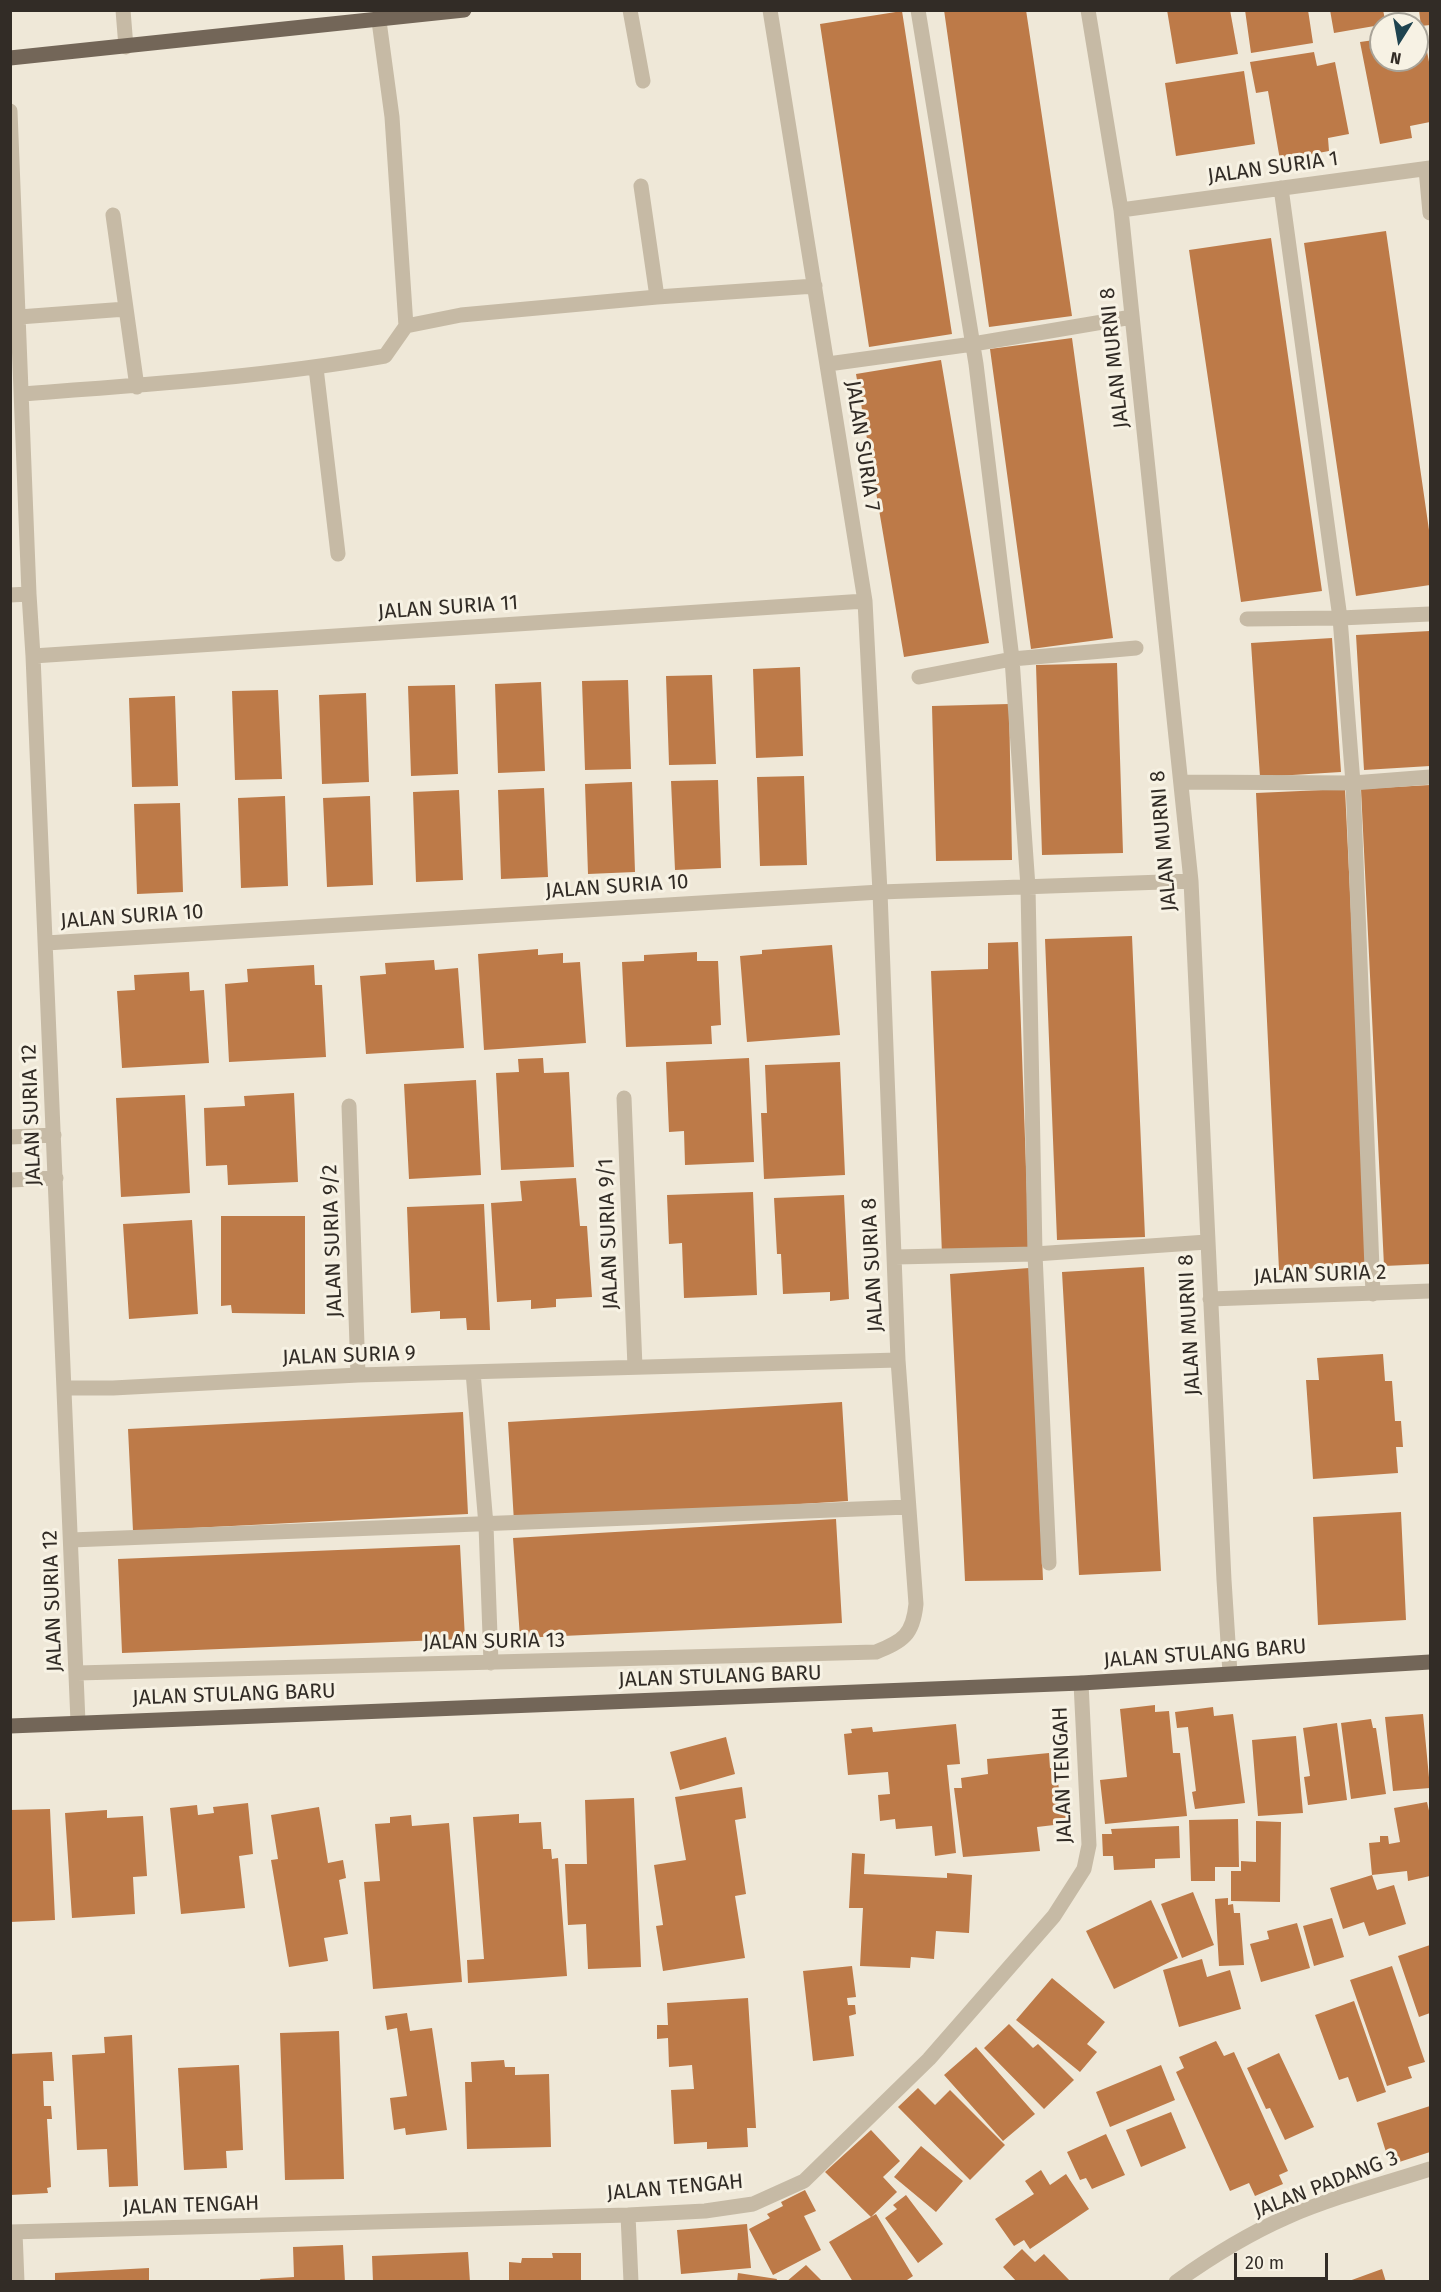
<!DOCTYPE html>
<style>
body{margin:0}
#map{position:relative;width:1441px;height:2292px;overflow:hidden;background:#efe8d8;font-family:"Fira Sans",sans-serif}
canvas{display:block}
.frame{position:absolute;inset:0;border:12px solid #322c26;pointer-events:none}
.north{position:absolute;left:1369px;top:12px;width:60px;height:60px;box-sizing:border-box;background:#f7f2e4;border:2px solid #a8a398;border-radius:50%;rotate:191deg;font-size:16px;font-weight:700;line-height:24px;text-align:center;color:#322c26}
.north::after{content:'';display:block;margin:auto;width:21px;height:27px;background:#1f4450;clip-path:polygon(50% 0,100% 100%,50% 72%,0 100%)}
.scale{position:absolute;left:1234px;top:2253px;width:94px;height:27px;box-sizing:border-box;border:3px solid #322c26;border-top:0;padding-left:8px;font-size:18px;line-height:21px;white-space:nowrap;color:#322c26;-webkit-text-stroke:4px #f7f2e4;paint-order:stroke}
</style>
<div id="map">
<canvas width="1441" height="2292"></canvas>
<div class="frame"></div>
<div class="north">N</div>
<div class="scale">20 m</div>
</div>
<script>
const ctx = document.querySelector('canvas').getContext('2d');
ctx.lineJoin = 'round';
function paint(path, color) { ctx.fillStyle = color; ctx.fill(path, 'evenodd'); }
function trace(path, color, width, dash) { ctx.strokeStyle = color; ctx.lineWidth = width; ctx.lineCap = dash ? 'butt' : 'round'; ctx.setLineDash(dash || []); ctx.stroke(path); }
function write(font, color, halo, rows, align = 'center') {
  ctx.font = font + ' "Fira Sans",sans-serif'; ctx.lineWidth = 6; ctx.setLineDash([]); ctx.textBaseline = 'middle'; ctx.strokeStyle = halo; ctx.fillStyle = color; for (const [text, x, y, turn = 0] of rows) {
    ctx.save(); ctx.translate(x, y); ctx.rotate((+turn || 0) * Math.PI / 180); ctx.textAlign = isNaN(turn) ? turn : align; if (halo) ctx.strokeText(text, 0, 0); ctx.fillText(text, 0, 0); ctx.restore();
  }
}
paint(new Path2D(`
 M944 10H1026L1072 316 989 327Z
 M1167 10H1230L1238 54 1176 64Z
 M1245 10H1308L1313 43 1251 53Z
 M1330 10H1383L1386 24 1334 33Z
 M1419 10H1430V25L1421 26Z
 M902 11 952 334 869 347 820 24Z
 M1423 31 1430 67V122L1410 126 1412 138 1380 144 1360 42 1381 39V60H1417V32Z
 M1314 52 1317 66 1335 62 1349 134 1328 138 1329 151 1280 160 1268 91 1256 93 1250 62Z
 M1244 71 1255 144 1176 156 1165 83Z
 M1386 231 1430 537V585L1356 596 1304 243Z
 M1271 238 1322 591 1241 602 1189 250Z
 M1072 338 1113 638 1031 649 990 349Z
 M941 360 989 643 904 657 856 374Z
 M1430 631V766L1364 770 1356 635Z
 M1332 638 1341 772 1260 777 1251 643Z
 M1117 663 1123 853 1042 855 1036 665Z
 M800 667 803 756 756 758 753 669Z
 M712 675 716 764 669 765 666 676Z
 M628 680 631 769 585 770 582 681Z
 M541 682 545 771 498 773 495 684Z
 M455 685 458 774 411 776 408 686Z
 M278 690 282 779 235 780 232 691Z
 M366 693 369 782 322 784 319 695Z
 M175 696 178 786 132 787 129 698Z
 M1009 704 1012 860 936 861 932 706Z
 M804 776 807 865 760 866 757 777Z
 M718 780 721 868 675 870 671 781Z
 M632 782 635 872 588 874 585 784Z
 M1430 785V1264L1384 1266 1361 789Z
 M544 788 548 877 501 879 498 790Z
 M1345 789 1368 1266 1279 1270 1256 793Z
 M459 790 463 880 416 882 413 792Z
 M285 796 288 886 241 888 238 798Z
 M370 796 373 885 327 887 323 798Z
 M180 803 183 892 137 894 134 804Z
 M1132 936 1145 1237 1057 1240 1045 939Z
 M1018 942 1029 1251 942 1255 931 971 988 969V943Z
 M832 945 840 1035 747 1042 740 956 762 954V950Z
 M538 949V955L563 953V963L580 962 586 1043 484 1050 478 954Z
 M697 952V961H718L721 1025 711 1026 712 1044 626 1047 622 962 644 961V955Z
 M434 960 435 970 458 968 464 1048 366 1054 360 976 386 974 385 963Z
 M314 965 315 985H322L326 1057 229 1062 225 984 248 982 247 969Z
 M189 972 190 991 204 990 209 1063 122 1068 117 991 135 990 134 975Z
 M543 1058 544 1073 569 1072 574 1167 501 1170 496 1073 519 1072 518 1059Z
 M749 1058 754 1162 685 1165 684 1131 669 1132 666 1062Z
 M840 1062 845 1175 764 1179 761 1113H767L765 1065Z
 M476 1080 481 1175 409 1179 404 1084Z
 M294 1093 298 1182 228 1185 227 1165 206 1166 204 1108 245 1106 244 1096Z
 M185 1095 190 1193 121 1197 116 1098Z
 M576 1178 580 1226H587L592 1297 556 1299V1307L531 1309V1300L497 1302 491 1203 522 1201 520 1181Z
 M753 1192 757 1295 684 1298 682 1243 669 1244 667 1195Z
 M844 1195 849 1299 830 1301V1292L783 1294 781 1254H777L774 1198Z
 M484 1204 490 1330H467L466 1318 440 1319V1311L411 1313 407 1207Z
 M221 1216H305V1314L232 1313 231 1305 221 1306Z
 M192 1220 198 1314 129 1319 123 1224Z
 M1144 1267 1161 1571 1079 1575 1062 1272Z
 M1029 1268 1043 1580 965 1581 950 1274Z
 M1383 1354 1385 1381H1392L1395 1421H1401L1403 1447H1396L1398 1473 1313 1479 1306 1380H1319L1317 1358Z
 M842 1402 848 1501 514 1522 508 1422Z
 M463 1412 468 1514 133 1531 128 1429Z
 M1401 1512 1406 1620 1318 1625 1313 1517Z
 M836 1519 842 1623 520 1638 513 1538Z
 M460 1545 465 1639 122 1653 118 1559Z
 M1155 1705V1712L1169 1711 1173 1753H1180L1187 1816 1105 1824 1100 1780 1127 1777 1120 1709Z
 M1213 1707 1214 1716 1233 1714 1245 1803 1195 1809 1192 1792 1196 1791 1188 1727 1177 1728 1175 1712Z
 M1423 1714 1430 1788 1393 1791 1385 1717Z
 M1371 1719 1373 1728H1376L1386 1794 1351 1799 1341 1723Z
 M1337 1723 1347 1800 1308 1805 1304 1777 1310 1776 1303 1728Z
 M956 1724 960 1764 947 1765 956 1853 935 1856 932 1826 896 1829 895 1819 880 1821 878 1795 890 1794 888 1772 848 1775 844 1734 852 1733 851 1729 872 1727 873 1732Z
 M1296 1736 1303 1813 1258 1816 1252 1740Z
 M726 1737 735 1774 680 1790 670 1752Z
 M1049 1753 1050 1768H1056L1059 1789 1067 1788 1071 1823 1037 1827 1040 1851 963 1857 954 1788H962L961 1778 988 1774 987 1759Z
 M742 1787 746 1818 735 1820 746 1894 735 1896 745 1958 663 1971 656 1926 663 1925 654 1865 686 1860 675 1797Z
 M634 1798 641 1967 588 1969 586 1924 568 1925 565 1864H587L585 1800Z
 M1427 1802 1430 1815V1876L1408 1881 1407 1871 1372 1875 1377 1890 1394 1885 1406 1924 1369 1936 1364 1922 1343 1929 1330 1888 1372 1875 1369 1843 1380 1842V1836H1388L1389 1844 1400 1842 1394 1808Z
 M248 1803 253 1854 239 1856 245 1908 181 1914 170 1808 197 1805 198 1815 214 1813 213 1807Z
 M319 1807 328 1863 343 1860 346 1878 339 1880 348 1934 324 1938 328 1961 289 1967 271 1860 278 1859 271 1815Z
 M50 1809 55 1920 10 1922V1810Z
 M107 1810V1818L143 1816 147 1876 133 1877 135 1914 72 1918 65 1813Z
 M519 1814V1823L541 1822 543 1849H551L552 1859 558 1858 567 1976 468 1983 467 1960 484 1959 473 1817Z
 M411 1815 412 1826 449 1823 462 1982 373 1989 364 1882 380 1881 375 1824 390 1823V1817Z
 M1238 1819 1239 1867H1215V1881H1191L1189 1820Z
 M1256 1821 1281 1822 1280 1902 1231 1901V1871H1241V1861L1256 1862Z
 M1179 1826 1180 1858 1155 1859V1868L1114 1870 1113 1856H1103L1102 1834H1112L1111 1829Z
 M852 1853 865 1854 864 1874 947 1878V1873L972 1875 969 1933 936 1931 934 1959 911 1957 910 1968 860 1966 863 1908H849Z
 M1193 1892 1214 1945 1182 1958 1161 1904Z
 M1228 1898V1905L1233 1904 1234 1913H1240L1244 1965 1219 1966 1215 1899Z
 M1151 1900 1178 1958 1114 1989 1086 1931Z
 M1332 1918 1344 1957 1314 1966 1303 1926Z
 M1297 1923 1310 1968 1261 1982 1250 1944 1269 1939 1267 1931Z
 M1430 1945V2013L1419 2017 1398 1956Z
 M1202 1959 1207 1977 1230 1970 1241 2009 1179 2027 1163 1970Z
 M852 1966 856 1997 847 1998 848 2005H855L856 2014 849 2016 854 2056 813 2061 803 1971Z
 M1392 1966 1425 2062 1408 2067 1412 2078 1387 2086 1350 1980Z
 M1052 1978 1105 2022 1087 2044 1097 2052 1080 2072 1016 2020Z
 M748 1998 756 2128H747L748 2147 707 2149V2142L674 2144 671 2090 694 2089 692 2065 669 2067 668 2038 657 2039V2025H668L667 2003Z
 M1354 2001 1386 2092 1357 2102 1348 2077 1339 2080 1315 2015Z
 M407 2013 410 2031 432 2028 447 2130 406 2135 405 2128 394 2130 390 2098 407 2096 397 2028 387 2030 385 2016Z
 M1009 2024 1033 2048 1038 2044 1074 2080 1044 2109 984 2048Z
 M339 2031 344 2179 285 2180 280 2033Z
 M132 2035 138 2186 109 2187 107 2149 77 2150 72 2055 105 2053 104 2037Z
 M1216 2041 1224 2056 1234 2052 1288 2171 1279 2175 1283 2184 1255 2196 1249 2183 1230 2191 1176 2072 1184 2068 1179 2057Z
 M976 2047 1035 2114 1003 2141 944 2075Z
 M52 2052 54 2081H43L44 2106H51L52 2119H47L51 2187 47 2188 48 2193 10 2195V2054Z
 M1279 2053 1314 2127 1285 2140 1270 2108 1266 2109 1247 2068Z
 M504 2060 505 2067H515V2075L549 2074 551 2147 467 2149 465 2082H472L471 2062Z
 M239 2065 243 2150 226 2151 227 2168 184 2170 178 2068Z
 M1161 2065 1175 2100 1110 2127 1096 2092Z
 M918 2088 935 2105 950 2090 1005 2145 970 2180 898 2107Z
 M1430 2106V2152L1390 2165 1377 2123Z
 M1171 2112 1186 2148 1141 2167 1126 2130Z
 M871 2130 900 2161 883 2177 897 2192 871 2217 825 2172Z
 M1106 2134 1125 2175 1092 2189 1086 2178 1080 2180 1067 2152Z
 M921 2146 963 2181 936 2212 894 2177Z
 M1041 2170 1050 2185 1066 2174 1089 2209 1030 2249 1024 2240 1014 2246 995 2219 1034 2194 1025 2181Z
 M805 2190 816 2211 804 2216 821 2250 773 2275 749 2229 770 2218 767 2214 783 2206 781 2202Z
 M906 2195 943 2244 918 2263 885 2218 897 2209 893 2205Z
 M876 2214 913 2276 904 2282H853L829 2242Z
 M747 2224 751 2268 681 2274 677 2230Z
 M343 2245 345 2282H261L260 2279 294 2277 293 2247Z
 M1022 2249 1035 2262 1044 2254 1071 2282H1017L1003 2267Z
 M468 2252 470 2282H373L372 2256Z
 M552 2253H581V2282H509V2262L521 2263 522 2258H553Z
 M806 2265 823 2282H786Z
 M149 2268V2282H55V2273Z
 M1382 2269 1386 2282H1349V2281Z
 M738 2273 777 2279 776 2282H737Z`), '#bd7a48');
trace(new Path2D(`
 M123 10 126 47
 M630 10 643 81
 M918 10 976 364 1012 659 1028 887 1035 1254 1049 1563
 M1088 10 1121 210 1191 881 1224 1580 1230 1673
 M379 21 392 117 406 326
 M10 111 29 594 33 656 78 1722
 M1426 169 1430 213
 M641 186 657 297
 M1281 188 1340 618 1353 783 1373 1294
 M1121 210 1430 168
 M113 215 137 387
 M19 317 126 309
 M828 364 973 344 1132 317
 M316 368 338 554
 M22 394C144 385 265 377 385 356L406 326 461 315 657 297 815 286
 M10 595 29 594
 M1247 619 1340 618 1430 614
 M33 656 865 601
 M919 677 1012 659 1136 648
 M1181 782 1353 783 1430 777
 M46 943 880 892 1191 881
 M624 1098 635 1367
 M349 1106 358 1375
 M10 1137 54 1135
 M10 1180 56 1178
 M895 1257 1035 1254 1207 1242
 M1210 1299 1430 1291
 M473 1372 486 1525 491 1663
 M65 1388H113L358 1375 898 1360
 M71 1540 908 1507
 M77 1673 876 1652C903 1641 913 1635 916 1604L898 1360 880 892 865 601 770 10
 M628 2215 631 2282
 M10 2232 628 2215 705 2211 753 2204 804 2181 929 2059 1054 1916 1084 1869 1089 1845 1081 1683
 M15 2232 17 2282
 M1176 2282C1211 2257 1248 2234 1287 2217 1333 2197 1383 2184 1430 2169`), '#c6baa5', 15);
trace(new Path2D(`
 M10 58 464 10
 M10 1726 1081 1683 1430 1662`), '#736658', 15);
write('21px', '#322c26', '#f7f2e4', [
 ["JALAN SURIA 1",1273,168,-8],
 ["JALAN MURNI 8",1115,358,-96],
 ["JALAN SURIA 7",862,446,81],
 ["JALAN SURIA 11",448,608,-4],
 ["JALAN MURNI 8",1164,841,-95],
 ["JALAN SURIA 10",617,887,-4],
 ["JALAN SURIA 10",132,917,-4],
 ["JALAN SURIA 12",32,1115,-92],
 ["JALAN SURIA 9/1",609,1234,-92],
 ["JALAN SURIA 9/2",333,1241,-92],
 ["JALAN SURIA 8",873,1265,-93],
 ["JALAN SURIA 2",1320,1275,-2],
 ["JALAN MURNI 8",1190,1325,-93],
 ["JALAN SURIA 9",349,1356,-2],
 ["JALAN SURIA 12",53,1601,-92],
 ["JALAN SURIA 13",494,1642,-1],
 ["JALAN STULANG BARU",1205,1654,-4],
 ["JALAN STULANG BARU",720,1677,-2],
 ["JALAN STULANG BARU",234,1695,-2],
 ["JALAN TENGAH",1063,1775,-92],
 ["JALAN PADANG 3",1326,2185,-21],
 ["JALAN TENGAH",675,2188,-5],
 ["JALAN TENGAH",191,2206,-2]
]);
</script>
